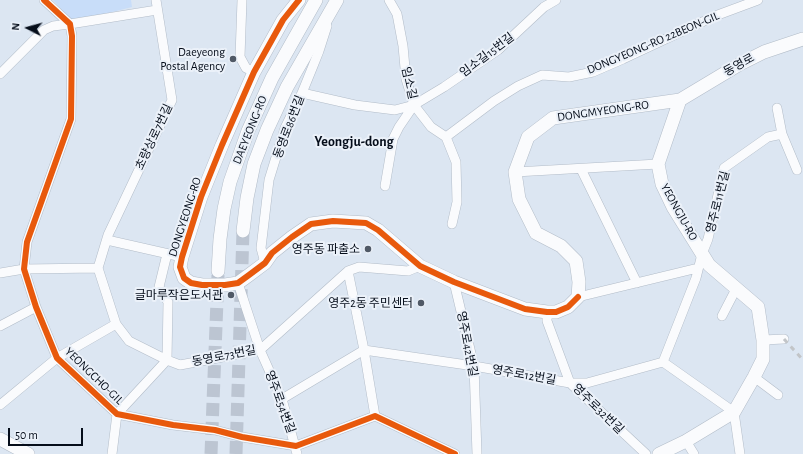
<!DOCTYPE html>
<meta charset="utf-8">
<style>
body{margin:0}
#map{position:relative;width:803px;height:454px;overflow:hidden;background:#dce6f2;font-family:"Alegreya Sans",sans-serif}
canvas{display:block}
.north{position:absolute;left:8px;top:8px;width:40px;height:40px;-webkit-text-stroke:3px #ebf1f9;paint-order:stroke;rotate:276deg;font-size:11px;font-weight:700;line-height:16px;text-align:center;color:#050d1a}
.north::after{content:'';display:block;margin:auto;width:14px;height:18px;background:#050d1a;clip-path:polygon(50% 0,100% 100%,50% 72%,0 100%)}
.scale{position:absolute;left:8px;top:428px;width:75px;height:18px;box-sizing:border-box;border:2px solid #050d1a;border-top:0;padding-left:5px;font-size:12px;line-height:14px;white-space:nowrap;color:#050d1a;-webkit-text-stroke:3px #ebf1f9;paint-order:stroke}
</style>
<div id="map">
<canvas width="803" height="454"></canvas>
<div class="north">N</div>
<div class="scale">50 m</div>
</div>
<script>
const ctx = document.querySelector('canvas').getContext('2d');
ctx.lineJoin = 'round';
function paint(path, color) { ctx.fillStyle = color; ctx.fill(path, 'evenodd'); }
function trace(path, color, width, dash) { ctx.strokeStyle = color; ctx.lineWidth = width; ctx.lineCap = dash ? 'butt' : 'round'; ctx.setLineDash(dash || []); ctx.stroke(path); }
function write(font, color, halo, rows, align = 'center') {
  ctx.font = font + ' "Alegreya Sans","Noto Sans KR",sans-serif'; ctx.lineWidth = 4; ctx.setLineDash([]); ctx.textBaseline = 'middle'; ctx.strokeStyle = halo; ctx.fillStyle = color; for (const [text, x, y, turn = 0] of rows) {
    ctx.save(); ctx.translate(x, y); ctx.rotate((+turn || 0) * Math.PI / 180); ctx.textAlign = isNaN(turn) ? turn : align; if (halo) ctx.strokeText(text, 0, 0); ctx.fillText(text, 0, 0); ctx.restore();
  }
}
paint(new Path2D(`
 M53 0H131L132 7 73 22Z`), '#c8ddf9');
trace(new Path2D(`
 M211 454 218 275
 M236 454 243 231`), '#bcc5d2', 13, [13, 6]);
const street = new Path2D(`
 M44 0 70 24 72 36 71 119 27 242 24 269 36 307 57 358 117 414 173 425 215 430 242 437 296 446 375 416 455 454
 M242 0 240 57 246 68 254 72
 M389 0 397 14 403 46 406 79 414 105 431 127 446 137 456 162 457 202 452 224
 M0 74 44 30 53 26 70 24 157 10
 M302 93 355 105 395 110 414 105 444 87 498 50 544 7 556 0
 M777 108 782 134 797 170
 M446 137 494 101 518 86 542 75 569 77 593 72 623 59 715 16 758 0
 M581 169 637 283
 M515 172 658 164
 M385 186 393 139 399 127 414 105
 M107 240 182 257
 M265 263 261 248 269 180 285 128 302 93 313 66 319 51 327 26
 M98 268 116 324 129 341 167 360 180 365 260 350 348 271 359 267 408 271 420 266
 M98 268 108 235 172 100 156 0
 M348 271 364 350 375 416
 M0 273 24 269 98 268
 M454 282 474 366 477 454
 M238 283 260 350 282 399 297 454
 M578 297 698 268
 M547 312V321L570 383 646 454
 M722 316 736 289
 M0 326 36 307
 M763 340 784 339
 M663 362 734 412 740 454
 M754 377 778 395
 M282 399 364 350 474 366 570 383H587L663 362 696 278 702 254 708 239 724 168 768 137 782 134
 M0 405 57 358 116 324
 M686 441 694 454
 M112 454 117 414 167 360 168 302 159 287 167 254`);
const secondary = new Path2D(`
 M299 0 283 20 254 72 222 145 201 197 182 257 180 267 184 278 191 283 202 285H225L238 283 249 275 265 263 272 253 292 237 311 224 333 221 366 223 378 230 420 266 454 282 525 309 547 312H556L568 307 578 297 579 282 576 261 561 246 536 233 519 199 515 172 528 137 553 118 680 100 740 64 764 52 803 39
 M243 231 247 198 254 164 267 130 287 87 337 0
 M218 271 220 239 224 209 230 182 248 131 272 78 316 0
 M0 439 28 454
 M659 454 686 441 734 412 754 377 763 359V340L758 307 709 265 673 207 662 184 658 164 680 100`);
trace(street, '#b2bcc8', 10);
trace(secondary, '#b2bcc8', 14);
trace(street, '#fafbfd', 9);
trace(secondary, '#fafbfd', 13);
trace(new Path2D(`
 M784 339 803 360`), '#c2c5c8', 3, [5, 5]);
trace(new Path2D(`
 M44 0 70 24 72 36 71 119 27 242 24 269 36 307 57 358 117 414 173 425 215 430 242 437 296 446 375 416 455 454
 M299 0 283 20 254 72 222 145 201 197 182 257 180 267 184 278 191 283 202 285H225L238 283 249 275 265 263 272 253 292 237 311 224 333 221 366 223 378 230 420 266 454 282 525 309 547 312H556L568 307 578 297`), '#e8590c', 6);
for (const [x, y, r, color] of [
 [233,59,4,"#505966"],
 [368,249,4,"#505966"],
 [231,295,4,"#505966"],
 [421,303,4,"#505966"]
]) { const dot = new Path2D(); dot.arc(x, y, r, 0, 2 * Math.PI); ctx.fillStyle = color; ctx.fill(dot); trace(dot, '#ebf1f9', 1.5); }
write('12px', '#050d1a', '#ebf1f9', [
 ["DONGYEONG-RO 22BEON-GIL",653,43,-23],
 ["임소길15번길",487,55,-37],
 ["동영로",739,65,-29],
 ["임소길",409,83,77],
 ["DONGMYEONG-RO",603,111,-8],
 ["동영로86번길",289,127,-69],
 ["DAEYEONG-RO",250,130,-68],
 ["초량상로7번길",154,137,-65],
 ["영주로11번길",718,202,-76],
 ["YEONGJU-RO",679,212,61],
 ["DONGYEONG-RO",185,217,-72],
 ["영주로42번길",467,344,79],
 ["동영로73번길",224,356,-11],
 ["영주로12번길",524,375,10],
 ["YEONGCHO-GIL",94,376,44],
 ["영주로54번길",280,402,70],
 ["영주로32번길",598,409,44]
]);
write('12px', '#050d1a', '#ebf1f9', [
 ["Daeyeong",225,52],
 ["Postal Agency",225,66],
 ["영주동 파출소",360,249],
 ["글마루작은도서관",223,295],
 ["영주2동 주민센터",413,303]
], 'right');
write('bold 14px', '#050d1a', '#ebf1f9', [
 ["Yeongju-dong",354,142]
]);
</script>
